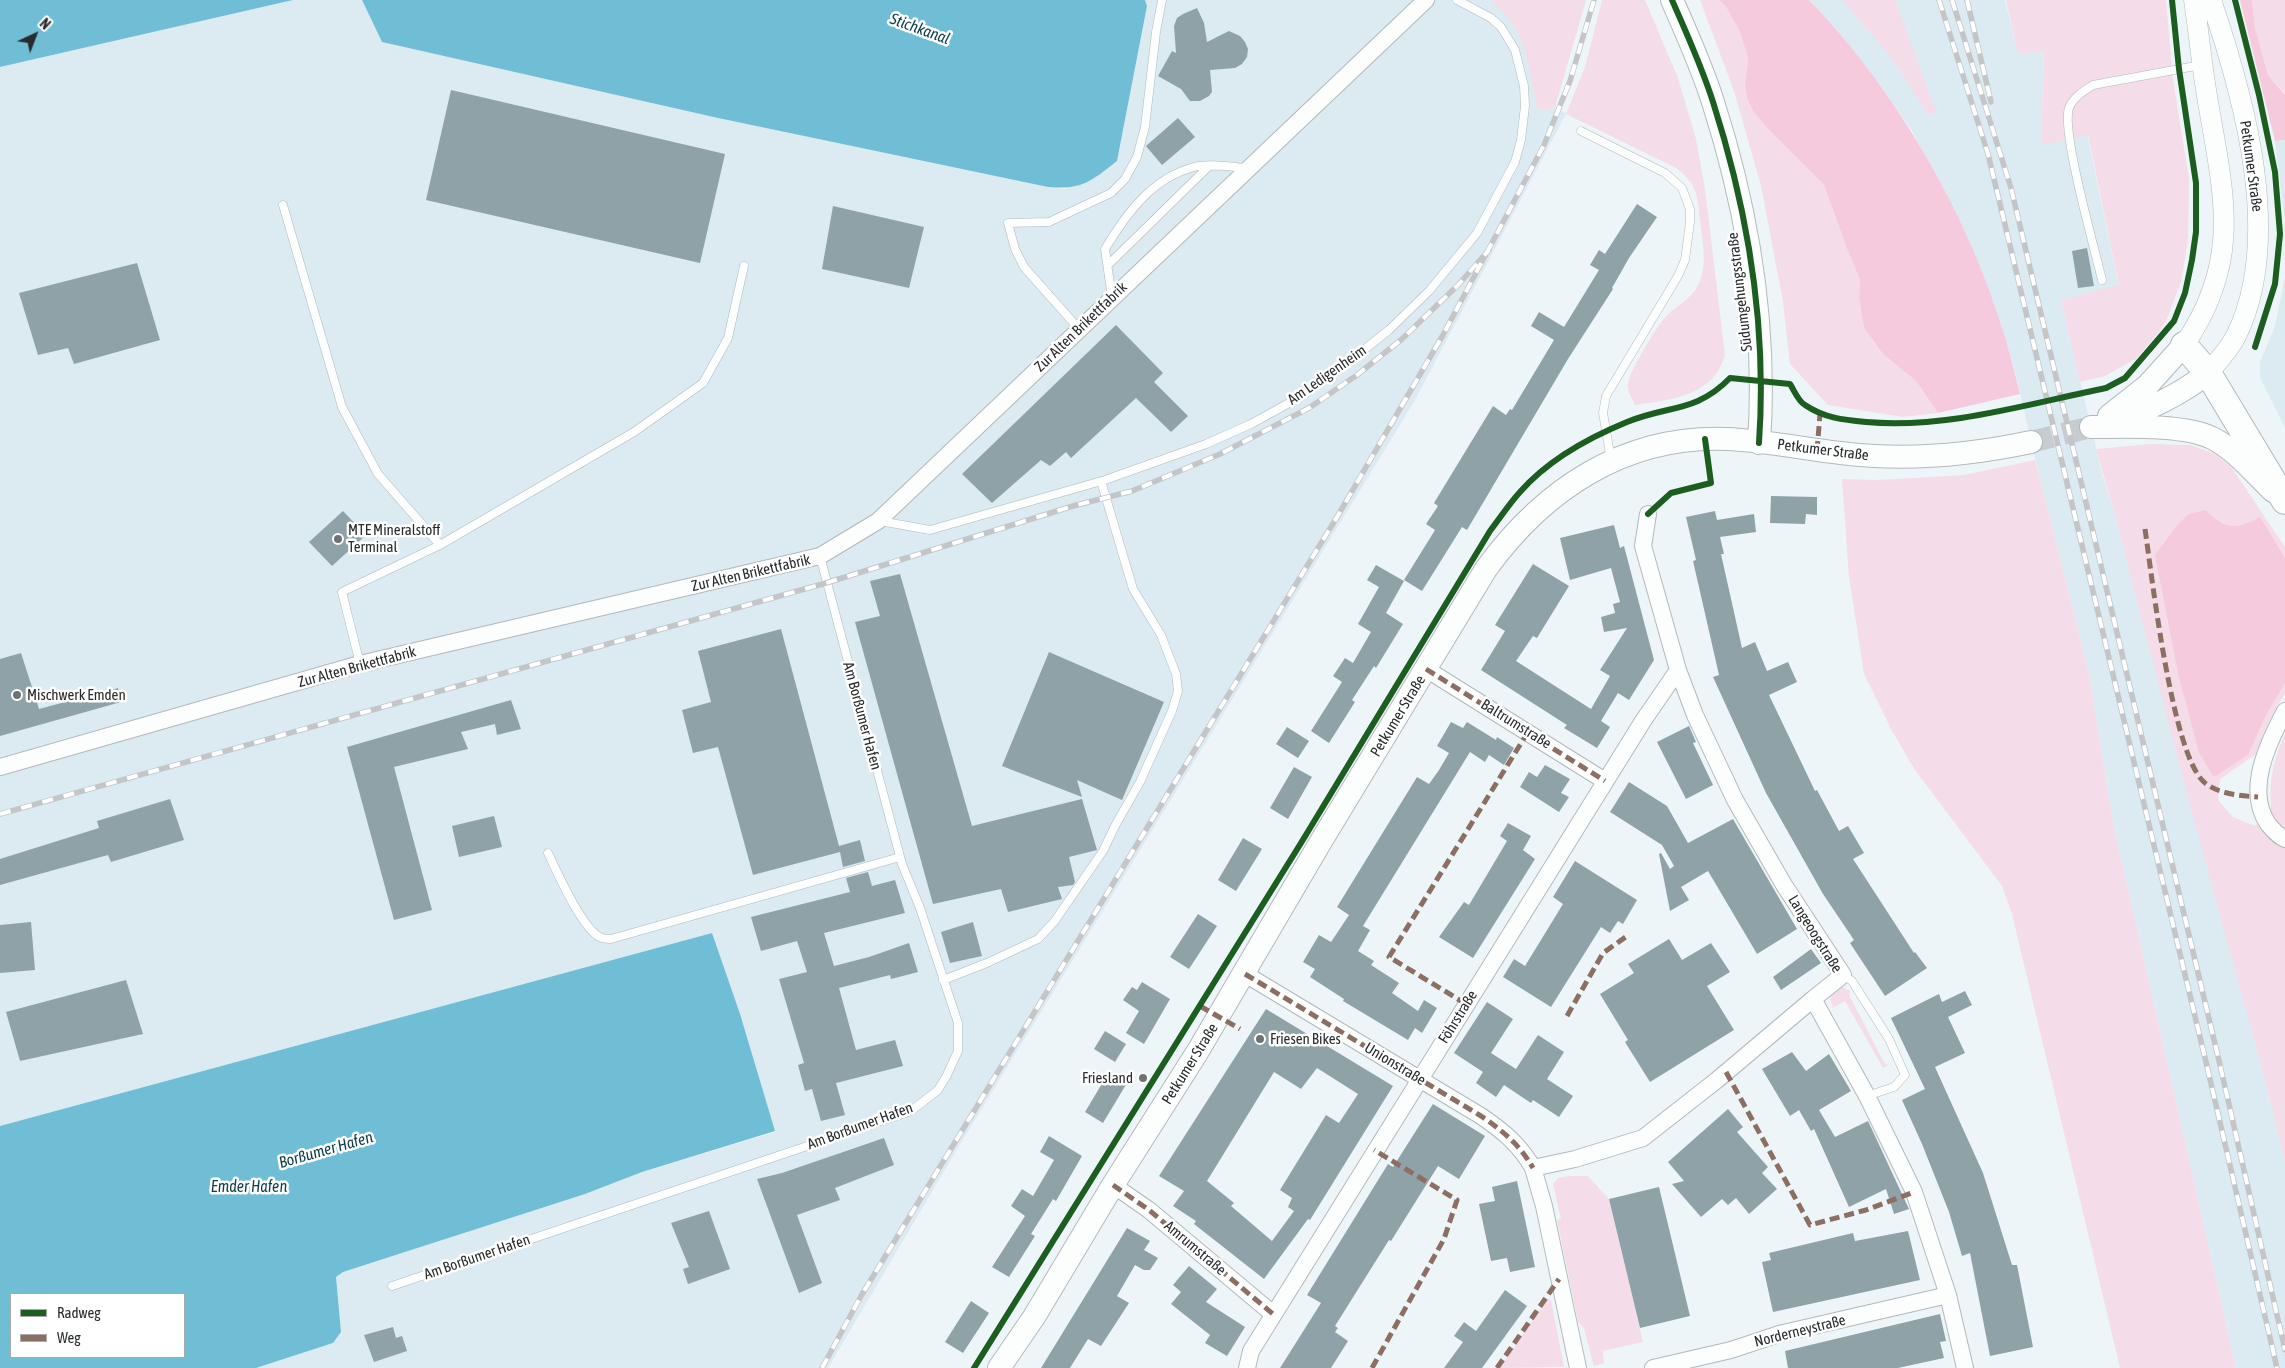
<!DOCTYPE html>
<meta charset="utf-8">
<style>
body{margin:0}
#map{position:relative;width:2285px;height:1368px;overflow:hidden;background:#eef5f8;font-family:"Asap Condensed",sans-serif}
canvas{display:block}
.legend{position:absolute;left:10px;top:1293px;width:175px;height:65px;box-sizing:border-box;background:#fff;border:1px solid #a9abab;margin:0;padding:6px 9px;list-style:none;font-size:15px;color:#282c2e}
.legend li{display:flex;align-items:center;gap:10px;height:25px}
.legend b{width:25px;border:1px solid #a9abab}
.north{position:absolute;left:10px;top:10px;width:50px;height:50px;-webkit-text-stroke:4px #fff;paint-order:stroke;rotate:43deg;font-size:14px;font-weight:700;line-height:20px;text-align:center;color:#282c2e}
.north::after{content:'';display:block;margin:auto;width:18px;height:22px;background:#282c2e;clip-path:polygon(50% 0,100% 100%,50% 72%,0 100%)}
</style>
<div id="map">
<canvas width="2285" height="1368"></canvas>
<ul class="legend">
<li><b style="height:6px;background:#1b5e20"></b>Radweg</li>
<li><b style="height:6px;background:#8d6e63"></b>Weg</li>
</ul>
<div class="north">N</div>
</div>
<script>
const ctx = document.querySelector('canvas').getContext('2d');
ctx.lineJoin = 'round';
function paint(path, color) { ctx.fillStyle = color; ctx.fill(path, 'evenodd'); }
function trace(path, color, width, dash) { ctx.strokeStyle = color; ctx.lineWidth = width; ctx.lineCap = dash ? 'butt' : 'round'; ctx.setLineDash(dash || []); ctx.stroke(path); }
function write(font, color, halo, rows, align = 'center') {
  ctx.font = font + ' "Asap Condensed",sans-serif'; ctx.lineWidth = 5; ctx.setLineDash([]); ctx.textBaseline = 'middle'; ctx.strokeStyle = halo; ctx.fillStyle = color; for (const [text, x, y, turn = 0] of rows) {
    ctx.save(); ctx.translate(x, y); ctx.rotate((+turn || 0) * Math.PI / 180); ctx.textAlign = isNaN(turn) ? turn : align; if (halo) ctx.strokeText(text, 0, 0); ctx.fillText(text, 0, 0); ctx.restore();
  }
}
paint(new Path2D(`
 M293 0H362L382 42 718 118 1048 187 1065 189 1117 161 1147 6 1145 0H1586L1555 107 1566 114 1414 402 959 1146 828 1368H256L333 1343 341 1332 336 1277 343 1272 585 1194 642 1172 775 1132 712 933 0 1126V67Z
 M1809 0H2005L2018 52 2044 51 2041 144 2087 134 2119 286 2061 301 2102 473 2114 511 2266 1083 2285 1162V1368H2236L2113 823 2089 674 2042 488 2014 367 1993 303 1950 201 1912 131 1882 88Z
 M2285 140V222L2275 141Z
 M2285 276V428L2260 378V362L2275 326Z`), '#dceaf1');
paint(new Path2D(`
 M1494 0H1586L1555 107 1549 110 1538 108C1534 98 1533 87 1531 77 1526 47 1517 20 1492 2Z
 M1602 0H1645L1678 78 1696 139 1705 189 1725 355C1714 396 1670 400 1635 405 1632 398 1627 392 1628 384 1629 372 1655 330 1663 320 1676 304 1694 300 1701 278 1707 262 1702 238 1700 221 1698 196 1697 184 1676 168L1566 114 1585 67Z
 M1700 0H1719L1726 7 1739 30 1747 54 1748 61 1745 84 1747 98 1753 111 1769 130 1824 185 1847 249 1860 280 1859 298 1864 328 1883 354 1916 381 1938 413 1903 417 1828 405 1790 364 1783 302 1761 186 1734 91Z
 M1842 0H1895L1936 112 1928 115 1892 58Z
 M2006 0H2166L2173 79 2189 179 2188 240 2181 282 2167 319 2159 332 2136 359 2105 376 2080 382 2061 300 2119 285 2088 135 2041 145 2044 52 2018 53Z
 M2252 0H2285V94L2268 75 2255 29Z
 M2150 444 2191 445 2218 455 2232 468 2285 547V693L2269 721 2255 755 2220 779 2218 800 2233 817 2255 826 2271 808C2269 780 2273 760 2285 734V1162L2266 1083 2187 794 2114 511 2096 449Z
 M2035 460 2089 674 2113 823 2236 1368H2120L2012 914 2002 886 1915 770 1892 731 1864 674 1849 577 1842 479 1878 480 1964 475Z
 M1842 987 1850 991V997L1885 1064 1889 1065 1883 1068 1845 1001 1833 1008 1830 998 1835 991Z
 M1568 1176H1588L1609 1199 1643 1342 1603 1351 1604 1363 1594 1366 1584 1329 1578 1321 1557 1220 1561 1219 1553 1184 1558 1178Z
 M1547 1299 1551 1300 1564 1367 1500 1368Z`), '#f4dde8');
paint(new Path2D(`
 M1719 0H1809C1911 106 1988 250 2020 394L1938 413 1916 381 1883 354 1864 328 1859 298 1860 280 1847 249 1824 185 1769 130 1753 111 1747 98 1745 84 1748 61 1747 54 1739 30 1726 7Z
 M2240 0H2252L2255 28 2268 75 2285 95V140L2275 141Z
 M2205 510C2226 529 2233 531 2260 517L2285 558V683L2266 715 2248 755 2214 777 2199 753 2178 673 2155 555 2178 524 2189 514Z`), '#f6cadd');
paint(new Path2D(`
 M0 0H293L0 67Z
 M362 0H1145L1147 6 1117 161C1091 181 1083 190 1048 187L718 118 382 42Z
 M712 933 740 1014 775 1131 642 1172 585 1194 343 1272 336 1277 341 1332 333 1343 256 1368H0V1126ZM11 1294H184V1357H11Z`), '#6fbed6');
paint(new Path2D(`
 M1197 8 1204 23 1207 42 1229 31 1240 36 1245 42 1248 49 1247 57 1242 64 1235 68 1210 70 1212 92 1209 96 1200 101H1190L1181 89 1158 76 1172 51 1176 53 1174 26 1177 18 1183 14Z
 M451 90 725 154 700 263 426 200Z
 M1178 118 1195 137 1162 165 1146 146Z
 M1637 204 1657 217 1629 258 1612 288 1613 289 1568 359 1467 530 1462 527 1422 591 1404 580 1435 530 1426 524 1438 506 1434 503 1493 406 1506 415 1510 409 1512 410 1554 340 1531 326 1539 312 1564 327 1599 270 1590 265 1599 250 1605 254Z
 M833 206 924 227 909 288 822 269Z
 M2087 248 2094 286 2078 288 2072 251Z
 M137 263 160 340 74 364 68 348 38 355 19 293Z
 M1116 325 1163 373 1154 382 1188 416 1171 432 1136 398 1071 458 1066 452 1050 466 1041 460 992 503 962 474Z
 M1771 496 1817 497V515L1806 514 1805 524 1770 523Z
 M343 511 366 535 332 566 309 542Z
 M1715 511 1717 520 1754 514 1756 532 1720 537 1724 554H1721L1742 648 1755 642 1767 671 1788 662 1797 682 1769 695 1815 791 1817 790 1839 831 1848 826 1864 853 1853 859 1914 953 1915 952 1927 968 1885 996 1850 943 1854 940 1823 894 1766 793 1713 677 1719 675 1693 561 1696 560 1686 517Z
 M1614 525 1620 548 1624 546 1654 660 1629 700 1618 693 1601 721 1610 727 1597 748 1564 728 1567 725 1481 670 1505 631 1495 625 1533 564 1569 586 1537 638 1533 636 1516 661 1591 709 1610 676 1600 670 1627 628 1604 632 1601 617 1615 613 1613 604 1620 602 1611 568 1570 580 1560 538Z
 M1376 565 1404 581 1386 613 1403 624 1376 668 1374 666 1352 700 1355 702 1329 743 1311 731 1342 682 1333 676 1345 658 1353 663 1371 632 1358 624 1379 587 1367 580Z
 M900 574 972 826 1082 799 1097 850 1069 857 1075 882 1073 885 1058 887 1062 899 1008 912 1001 889 933 904 855 622 880 616 870 581Z
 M781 629 839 846 860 840 865 861 843 867 840 852 753 875 718 747 693 753 682 710 711 702 698 651Z
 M1049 652 1164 702 1122 800 1077 780 1082 797 1002 766Z
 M21 653 39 709 118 688 121 702 0 736V659Z
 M511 700 521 729 497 735 495 724 461 732 468 749 394 767 432 910 394 920 347 747Z
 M1451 722 1463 728 1467 722 1496 740 1497 737 1514 748 1504 765 1489 755 1485 762 1470 752 1363 926 1370 930 1358 951 1374 961 1371 965 1399 983 1392 993 1418 1011 1424 1000 1437 1008 1422 1033 1415 1028 1408 1040 1343 1001 1344 999 1310 977 1315 969 1303 962 1319 935 1331 942 1349 915 1337 907 1417 777 1429 784 1439 770 1449 753 1437 746Z
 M1689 726 1696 742 1693 743 1713 785 1686 799 1657 742Z
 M1287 727 1309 741 1298 758 1276 744Z
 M1545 765 1570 779 1561 793 1569 797 1559 812 1520 787 1529 772 1537 777Z
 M1294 767 1312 777 1288 819 1270 808Z
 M1629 782 1667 806 1688 843 1733 819 1797 929 1757 954 1708 871 1681 887 1689 900 1670 911 1659 854 1661 853 1670 869 1674 866 1662 845 1610 812Z
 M170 799 184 840 111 862 108 855 0 885V859L99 828 97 821Z
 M494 816 502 847 459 857 452 826Z
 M1508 823 1531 836 1523 850 1535 859 1473 958 1439 937 1464 902 1469 905 1507 841 1500 836Z
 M1243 838 1262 849 1236 891 1218 880Z
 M1575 861 1637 900 1623 924 1618 921 1610 933 1601 927 1551 1007 1503 977 1514 959 1525 966 1563 904 1553 897Z
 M868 872 872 886 895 880 905 913 824 933 834 966 869 957 909 943 918 972 891 979 890 975 839 988 856 1050 895 1040 903 1066 836 1083 845 1115 821 1121 812 1089 805 1091 798 1065 804 1063 779 979 807 972 797 941 761 951 751 917 850 892 846 878Z
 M1198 914 1217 926 1189 969 1170 957Z
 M31 922 35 970 0 973V925Z
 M973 922 982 956 950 963 941 932Z
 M1669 939 1682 960 1711 943 1730 972 1707 986 1734 1030 1650 1082 1625 1042 1628 1040 1600 994 1634 973 1628 964Z
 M1811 949 1821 963 1781 990 1773 977Z
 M126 980 143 1034 20 1061 6 1012Z
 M1142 982 1170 999 1144 1044 1126 1033 1139 1011 1123 1000 1132 987 1137 990Z
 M1965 991 1972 1005 1948 1017 1965 1053 1935 1067 1983 1173 2012 1265H2017L2033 1347 1990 1356 1970 1253 1962 1256 1949 1212 1922 1144 1902 1100 1925 1089 1891 1018 1939 994 1942 1002Z
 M1487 1002 1513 1019 1491 1053 1516 1069 1538 1035 1564 1052 1547 1079 1573 1096 1559 1117 1533 1100 1531 1103 1504 1085 1496 1097 1476 1083 1483 1072 1454 1053Z
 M1266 1009 1393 1086 1310 1220 1308 1219 1264 1279 1194 1224 1196 1221 1173 1206 1184 1191 1159 1176ZM1317 1068 1358 1094 1339 1123 1326 1115 1280 1190 1292 1198 1288 1207 1294 1211 1272 1241 1231 1206 1234 1203 1207 1181 1274 1072 1301 1089Z
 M1105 1031 1126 1044 1115 1062 1094 1049Z
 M1792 1052 1806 1071 1829 1054 1851 1091 1819 1110 1835 1137 1868 1121 1909 1209 1894 1214 1886 1189 1849 1207 1814 1129 1811 1131 1799 1110 1790 1116 1762 1069Z
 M1109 1072 1127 1083 1103 1123 1085 1112Z
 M1433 1104 1485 1136 1459 1179 1438 1166 1391 1241 1389 1240 1335 1326 1338 1328 1335 1332 1348 1341 1331 1368H1280L1321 1303 1307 1295 1388 1164 1393 1167Z
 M1728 1109 1743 1127 1737 1132 1768 1167 1762 1173 1777 1189 1749 1214 1736 1198 1728 1205 1722 1199 1701 1217 1672 1184 1684 1181 1668 1162Z
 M1049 1136 1082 1156 1056 1201 1053 1199 1031 1234 1035 1236 1009 1277 992 1267 1025 1216 1011 1206 1022 1189 1033 1196 1054 1160 1040 1152Z
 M884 1138 894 1165 835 1188 840 1200 797 1215 822 1283 799 1293 757 1179 782 1173Z
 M1517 1181 1535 1267 1510 1272 1507 1258 1491 1261 1479 1204 1495 1201 1492 1187Z
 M1659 1187 1690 1316 1640 1328 1609 1199Z
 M709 1211 730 1269 688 1284 683 1269 689 1267 671 1223Z
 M1127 1228 1150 1241 1144 1250 1158 1258 1150 1270H1144L1135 1265 1117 1296 1129 1303 1101 1346 1088 1339 1070 1368H1041Z
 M1908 1231 1920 1280 1773 1312 1762 1262 1771 1260 1769 1253 1853 1233 1855 1241Z
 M1189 1266 1217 1289 1206 1302 1245 1327 1227 1356 1205 1343 1210 1335 1171 1304 1181 1292 1173 1285Z
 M1505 1290 1527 1306 1482 1368H1444L1463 1342 1454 1336 1464 1322 1476 1331Z
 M971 1301 989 1313 963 1353 945 1342Z
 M1940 1314 1946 1341 1940 1342 1944 1358 1898 1368H1788L1785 1351Z
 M393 1327 396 1338 402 1336 407 1351 374 1362 364 1335Z`), '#8fa2a8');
trace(new Path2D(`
 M2031 442 2091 427`), '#c6cdd0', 22, [22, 11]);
const service = new Path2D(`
 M1581 131 1665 173 1682 188 1690 209V222L1685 260 1678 276 1606 396 1603 413 1611 460
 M283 205 342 407 378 474 440 545
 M1108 265 1208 167
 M2102 280C2095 250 2061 131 2069 108 2073 97 2084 91 2093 85L2201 65
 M1112 298 1105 249C1126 214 1152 178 1194 167 1209 163 1232 167 1248 168
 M1079 329 1024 267 1015 249 1008 223 1049 222 1111 193 1125 179 1137 157 1145 127 1156 32 1162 0
 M880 521 930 530 1105 480 1206 444 1251 424 1300 397 1346 364 1389 330 1429 291 1477 233 1515 162 1521 140 1525 106 1524 86 1515 50 1501 27 1491 18 1457 0
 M360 664 342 592 440 545 634 432 703 383 728 338 744 266
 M548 853C557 872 582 929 600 937 603 939 608 939 611 939L900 857
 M1843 975 1852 981 1889 1039 1905 1075 1894 1087 1867 1096
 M943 980 987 963 1038 939 1054 922 1103 851 1116 824 1140 782 1172 711 1178 691 1176 674 1161 635 1133 589 1101 481
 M392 1286 911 1111 938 1090 946 1077 958 1051V1023L920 908 902 864 820 556`);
const minor = new Path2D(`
 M1648 514 1643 546 1678 670 1695 715 1735 800 1784 885 1843 975 1813 999 1867 1096 1914 1192 1948 1295 1965 1368
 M1426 669 1605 781
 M2285 711C2268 743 2245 790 2268 824 2273 830 2278 836 2285 839
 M0 767 360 664 820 556 878 521 1426 0
 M1245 974 1481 1116C1503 1131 1520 1145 1533 1168
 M1113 1185 1149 1210 1273 1314
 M1247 1368 1251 1351 1643 721 1678 670
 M1578 1368 1544 1206 1533 1168 1575 1159 1643 1138 1717 1080 1813 999
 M1653 1368 1731 1350 1779 1334 1948 1295`);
const tertiary = new Path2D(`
 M2184 345C2242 261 2224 196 2208 102 2202 68 2199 34 2194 0
 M2208 373C2218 361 2229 350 2236 336 2284 239 2244 97 2211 0`);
const secondary = new Path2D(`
 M1672 0C1687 34 1702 67 1713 102 1748 211 1767 329 1759 443
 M2109 416 2147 386 2184 345
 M2111 422C2147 411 2178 396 2208 373
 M2091 427C2124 427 2183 424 2212 438 2235 449 2255 474 2273 491
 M999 1368 1034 1317 1113 1185 1198 1051 1320 843 1486 569C1544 489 1625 435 1727 439 1776 441 1824 454 1874 456 1926 459 1979 453 2031 442`);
const primary = new Path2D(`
 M2184 345 2208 373 2285 501`);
trace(service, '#b3b8bb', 9);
trace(minor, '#b3b8bb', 18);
trace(tertiary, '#b3b8bb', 21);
trace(secondary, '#b3b8bb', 24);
trace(primary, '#b3b8bb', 28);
trace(service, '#fcfefe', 8);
trace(minor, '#fcfefe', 16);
trace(tertiary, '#fcfefe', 20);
trace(secondary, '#fcfefe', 22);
trace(primary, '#fcfefe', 26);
const rail = new Path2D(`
 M1939 0 1988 154 2206 1062 2277 1368
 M1952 0 2011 188 2220 1065 2285 1350
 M1967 0 1991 102
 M0 814 826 583 1073 506 1132 491 1220 454 1309 408 1357 375 1402 339 1458 285 1489 250
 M822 1368 861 1296 1337 517 1443 335 1544 145 1570 81 1594 0`);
trace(rail, '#c4c5c7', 5.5);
trace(rail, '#fff', 4, [11]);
trace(new Path2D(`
 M1817 451 1820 414
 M2145 529C2152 577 2172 754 2204 782 2217 794 2242 796 2258 797
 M1426 669 1605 781
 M1245 974 1481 1116C1503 1131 1520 1145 1533 1168
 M1466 1004 1389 957 1528 732
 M1200 1006 1240 1029
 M1567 1016 1603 953 1627 936
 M1726 1072 1810 1225 1866 1210 1914 1192
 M1113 1185 1149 1210 1273 1314
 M1372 1368 1444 1239 1457 1200 1374 1150
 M1497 1368 1559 1279`), '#8d6e63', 5, [10, 5]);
trace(new Path2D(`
 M1672 0C1687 34 1702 67 1713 102 1748 211 1767 329 1759 443
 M2235 0 2259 95 2275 172 2280 234 2275 284 2255 347
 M1648 514 1671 493 1711 483 1705 439
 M974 1368 1301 843 1490 531C1500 518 1509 504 1520 492 1548 460 1588 438 1627 422 1668 405 1696 413 1730 378L1790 384C1794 390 1798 401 1805 405 1824 418 1844 420 1866 422 1947 429 2027 404 2106 388L2125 378 2174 321 2185 293 2192 260 2196 232V183L2179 69 2172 0`), '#1b5e20', 6);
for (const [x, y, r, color] of [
 [338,539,5,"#6d7275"],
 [17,695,5,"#6d7275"],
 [1260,1039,5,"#6d7275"],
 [1143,1078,5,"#6d7275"]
]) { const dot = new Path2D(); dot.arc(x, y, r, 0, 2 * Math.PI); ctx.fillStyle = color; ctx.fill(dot); trace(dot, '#fff', 2); }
write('15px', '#282c2e', '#fff', [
 ["Petkumer Straße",2251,166,82],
 ["Südumgehungsstraße",1740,292,-97],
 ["Zur Alten Brikettfabrik",1081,327,-44],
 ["Am Ledigenheim",1327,375,-35],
 ["Petkumer Straße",1823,450,7],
 ["Zur Alten Brikettfabrik",751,573,-13],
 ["Zur Alten Brikettfabrik",357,667,-15],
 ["Am Borßumer Hafen",862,716,75],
 ["Petkumer Straße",1398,716,-59],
 ["Baltrumstraße",1516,724,32],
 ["Langeoogstraße",1815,934,58],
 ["Föhrstraße",1458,1017,-58],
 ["Petkumer Straße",1190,1064,-58],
 ["Unionstraße",1395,1064,31],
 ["Am Borßumer Hafen",860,1126,-20],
 ["Amrumstraße",1195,1248,40],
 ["Am Borßumer Hafen",477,1257,-19],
 ["Norderneystraße",1800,1331,-14]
]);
write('15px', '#282c2e', '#fff', [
 ["MTE Mineralstoff",348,530],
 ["Terminal",348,547],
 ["Mischwerk Emden",27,695],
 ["Friesen Bikes",1270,1039],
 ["Friesland",1133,1078,"right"]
], 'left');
write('italic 16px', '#0d3d4c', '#fff', [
 ["Stichkanal",920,29,20],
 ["Borßumer Hafen",326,1150,-16],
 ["Emder Hafen",249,1187]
]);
</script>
